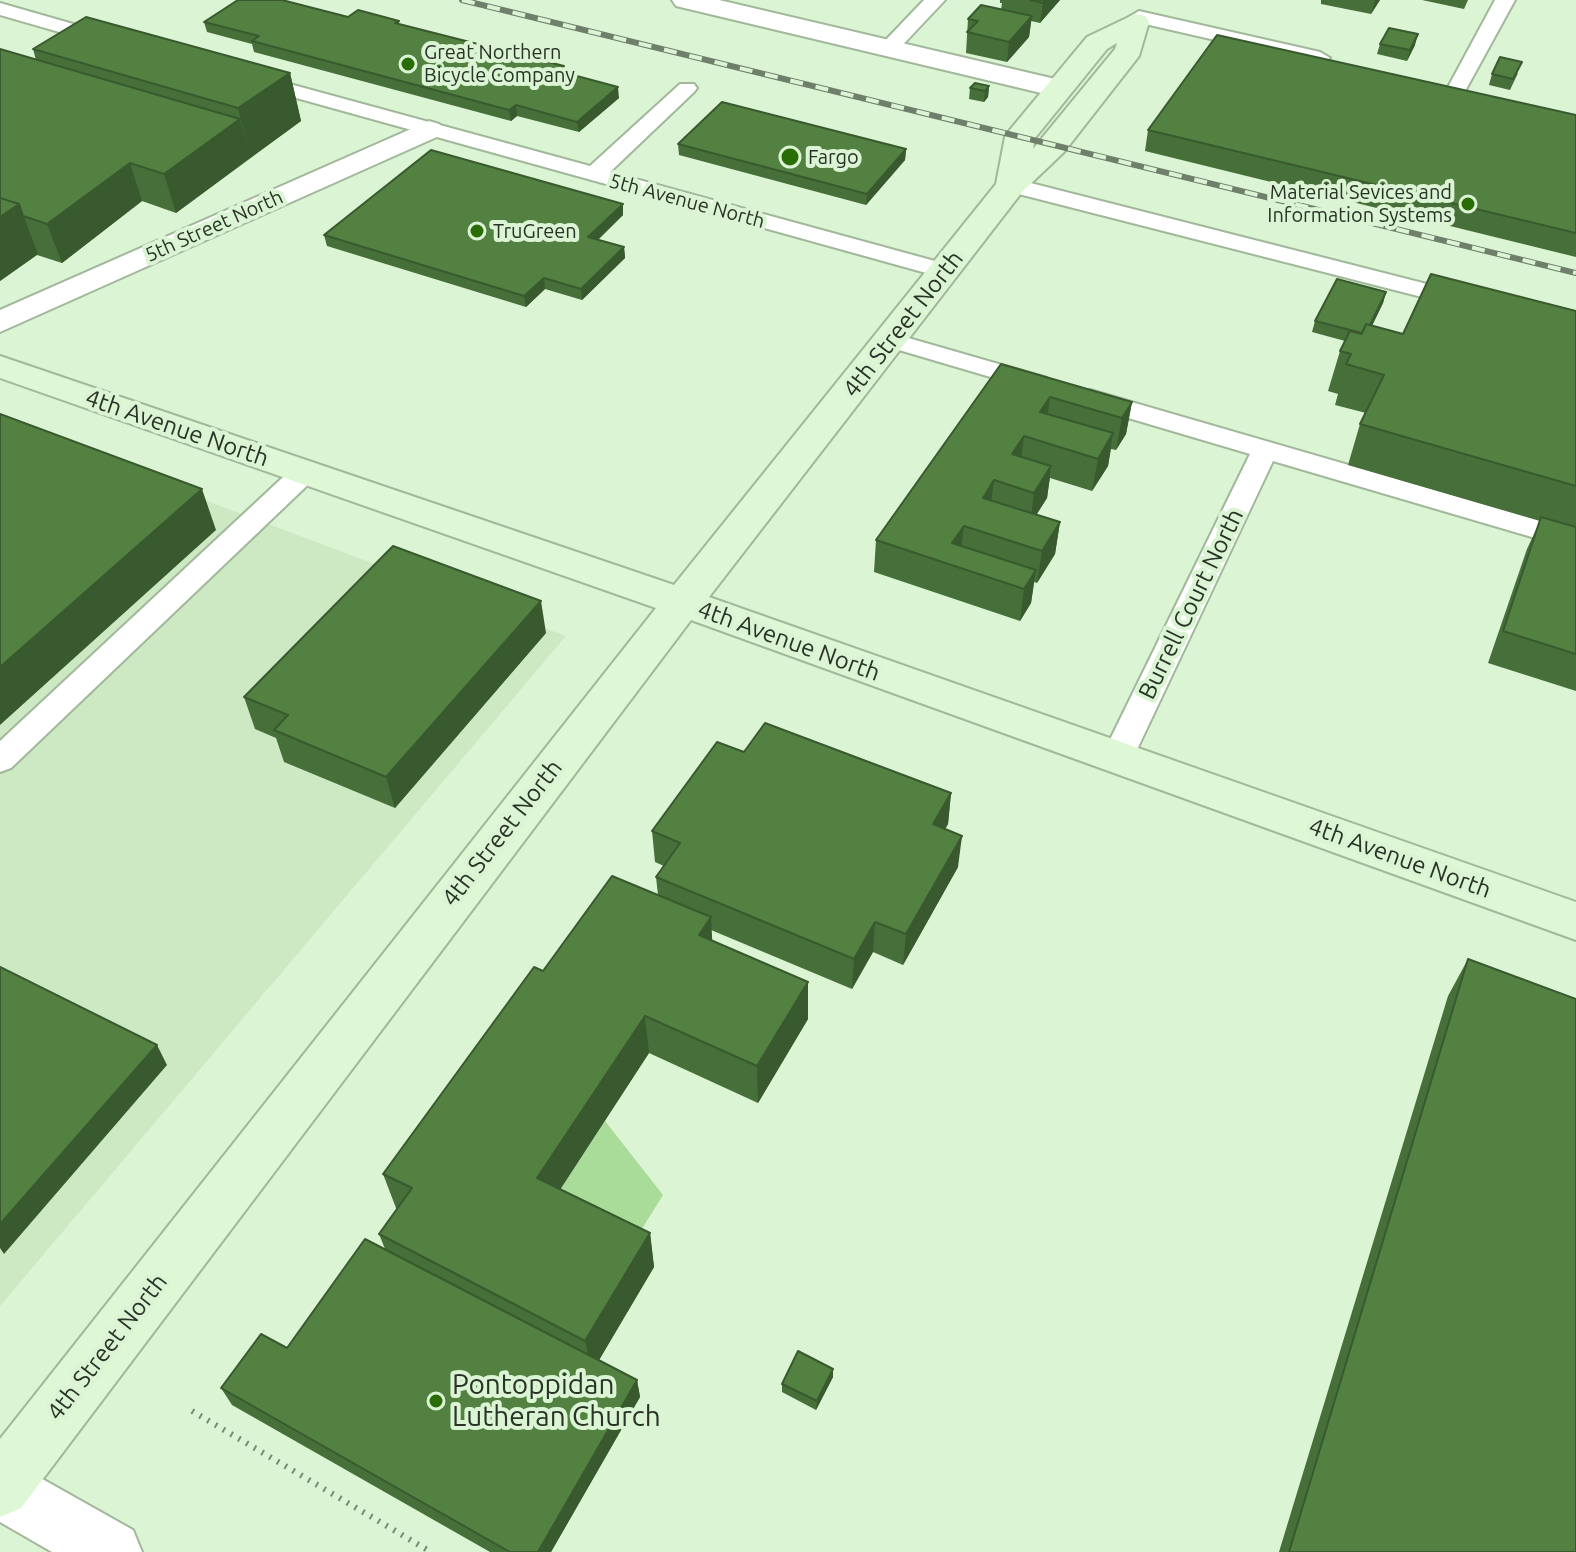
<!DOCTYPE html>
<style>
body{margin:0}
canvas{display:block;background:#dbf4d4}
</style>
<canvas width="1576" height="1552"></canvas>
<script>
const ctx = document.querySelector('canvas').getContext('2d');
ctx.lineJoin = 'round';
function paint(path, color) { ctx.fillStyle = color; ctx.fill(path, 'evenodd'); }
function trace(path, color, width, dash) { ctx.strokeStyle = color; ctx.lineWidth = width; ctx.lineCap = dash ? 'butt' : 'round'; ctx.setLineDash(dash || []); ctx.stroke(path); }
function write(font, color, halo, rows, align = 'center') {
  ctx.font = font + ' Ubuntu,sans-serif'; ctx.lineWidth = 8; ctx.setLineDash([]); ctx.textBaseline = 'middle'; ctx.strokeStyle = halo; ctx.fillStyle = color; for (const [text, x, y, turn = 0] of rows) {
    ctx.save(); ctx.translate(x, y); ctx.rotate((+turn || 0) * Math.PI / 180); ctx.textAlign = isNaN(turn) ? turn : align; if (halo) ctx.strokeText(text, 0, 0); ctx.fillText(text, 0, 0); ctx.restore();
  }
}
paint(new Path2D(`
 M0 423 566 636 0 1306Z`), '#cce9c3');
paint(new Path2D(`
 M605 1121 663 1195 627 1253 545 1213Z`), '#a9dc99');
const lane = new Path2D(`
 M924 0H945L896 52H882L879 48 882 44Z
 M1495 0H1515L1464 93H1450L1447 89Z
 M0 3 115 36 118 40 108 46 0 15Z
 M1139 11 1320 52 1330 58 1320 64 1132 21 1129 17Z
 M253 74 590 166 680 84H694L697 88 694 92 610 172 953 266 957 271 953 276H937L246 84 243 80Z
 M1011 178 1474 296 1477 301 1474 306 1465 308 1003 190 1000 185Z
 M891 333 1047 378 1051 383 1047 388 1038 391 882 345 879 340 882 335Z
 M1090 390 1576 531V550L1273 461 1133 758 1128 766 1117 770 1106 766 1101 758 1250 454 1081 404 1077 398 1081 392Z
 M305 463 315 466 319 472 315 478 11 768 0 772V741L295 466Z`);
const street = new Path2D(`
 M672 0H719L1068 82 1072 88 1068 94 1058 97 676 6Z
 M429 121 439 124 444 130 439 136 0 332V310Z
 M0 1458 21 1467 133 1530 142 1552H52L0 1522Z`);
const secondary = new Path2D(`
 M1135 14 1145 16 1149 22 1139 56 1064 152 1022 192 709 597 1576 902V940L691 620 21 1508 0 1517V1439L656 608 0 378V356L674 585 996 184 1005 137 1009 131 1087 37ZM1117 43 1115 49 1033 149 1035 138 1107 49Z`);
trace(lane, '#a1b89a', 4);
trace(street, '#a1b89a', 4);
trace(secondary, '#a1b89a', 4);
trace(new Path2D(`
 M192 1411 431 1552`), '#798a75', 6, [2, 7]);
paint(lane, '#fff');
paint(street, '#fff');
paint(secondary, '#def7d5');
const rail = new Path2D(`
 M462 0 1576 273`);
trace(rail, '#6f7f6c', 6);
trace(rail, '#dbf4d4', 4, [13]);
paint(new Path2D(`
 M1000 0H1060L1040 23 1031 21 1029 37 1007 62 966 53 968 19 1001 10 1002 3H1000Z
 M1321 0H1380L1371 14 1321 4Z
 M1422 0H1468L1464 9Z
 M348 17 399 21V24L564 66 565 73 619 98 579 132 517 116 511 121 254 52 252 44 207 32 204 22Z
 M1380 44 1415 45 1407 61 1377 54Z
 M0 49 36 60 33 49 290 73 301 121 176 213 142 201 62 263 37 255 0 281Z
 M1518 73 1510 90 1489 85 1492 74Z
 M989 86 988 97 984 102 969 99 970 88Z
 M1576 115V257L1145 151 1148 130Z
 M678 144 906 149 905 160 866 205 679 155Z
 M623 204V215L598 240 624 247 625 258 582 300 545 289 526 307 327 246 324 235Z
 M1386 292 1383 303 1372 326 1403 334 1576 311V691L1488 663 1527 549 1540 521 1348 465 1360 424 1366 413 1335 405 1338 394 1328 391 1340 351 1345 341 1312 332 1315 321Z
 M1001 364 1132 402 1126 434 1116 450 1111 449 1108 466 1092 491 1050 478 1047 498 1036 515 1060 522 1055 554 1037 583 1034 582 1031 603 1020 621 874 572 876 540Z
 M546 633 395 808 284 762 276 738 255 729 244 697Z
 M744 752 951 793 948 824 945 829 958 867 903 965 873 952 852 989 711 930 712 941 808 1019 758 1103 649 1053 560 1189 650 1233 654 1267 599 1360 637 1380 640 1397 551 1552H490L232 1405 221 1388 287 1348 385 1249 379 1234 397 1209 396 1208 383 1174 543 971 658 895 656 877 664 866 655 862 652 831Z
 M1468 959 1576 1552H1279L1448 996Z
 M833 1369V1377L816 1410 782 1392V1384Z`), '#476f39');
paint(new Path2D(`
 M1045 0H1060L1040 23 1043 3Z
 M1375 0H1380L1371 14Z
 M1032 16 1029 37 1007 62 1009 42Z
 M1418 34 1415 45 1407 61 1410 50Z
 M290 73 301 121 250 158 238 108Z
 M989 86 988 97 984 102 985 91Z
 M618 87 619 98 579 132 577 122Z
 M516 105 517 116 511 121 509 110Z
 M240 119 250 158 176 213 164 174Z
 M906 149 905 160 866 205 867 194Z
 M130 163 142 201 62 263 47 224Z
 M19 204 38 254 0 281V217Z
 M623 204V215L589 248 588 237Z
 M624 247 625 258 582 300 581 289Z
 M544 278 545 289 526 307 524 296Z
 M1386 292 1383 303 1362 346 1365 334Z
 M1050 397 1046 429 1040 412Z
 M1132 402 1126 434 1116 450 1122 418Z
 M1113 433 1108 466 1092 491 1098 459Z
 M1024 436 1020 468 1008 486 1012 454Z
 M1051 466 1047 498 1030 525 1034 493Z
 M994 480 990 512 983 498Z
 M202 489 216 530 0 725V667Z
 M1060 522 1055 554 1037 583 1042 551Z
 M964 526 960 558 952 543Z
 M1036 570 1031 603 1020 621 1024 589Z
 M541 601 546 633 395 808 386 777Z
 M951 793 948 824 930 856 933 824Z
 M962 836 958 867 903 965 906 934Z
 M711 917 713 955 699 935Z
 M875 922 873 952 852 989 854 959Z
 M808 982V1019L758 1103 757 1066Z
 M645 1016 649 1053 545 1213 537 1178Z
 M157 1045 167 1065 4 1254 0 1248V1224Z
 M650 1233 654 1267 592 1372 585 1341Z
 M833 1369V1377L816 1410 817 1401Z
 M637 1380 640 1397 551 1552H538Z`), '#395a2e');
const building = new Path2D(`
 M238 0H282L348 17 358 10 399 21 395 23 564 66 558 71 618 87 577 122 516 105 509 110 252 41 259 36 204 22Z
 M1030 0H1045L1043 3Z
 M981 5 1032 16 1009 42 967 32 978 21 968 19Z
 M86 17 290 73 238 108 33 49Z
 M1389 28 1418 34 1410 50 1380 44Z
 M1217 35 1576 115V233L1148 130Z
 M0 49 240 119 164 174 130 163 47 224 23 216 19 204 0 198Z
 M1500 57 1522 62 1513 79 1492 74Z
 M975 83 989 86 985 91 970 88Z
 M722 102 906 149 867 194 678 144Z
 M431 150 623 204 588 237 624 247 581 289 544 278 524 296 324 235Z
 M0 198 19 204 0 217Z
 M1431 274 1576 311V486L1360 424 1384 375 1346 364 1351 354 1340 351 1350 331 1362 334 1366 324 1403 334Z
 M1337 279 1386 292 1370 325 1366 324 1362 333 1315 321Z
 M1001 364 1132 402 1122 418 1050 397 1040 412 1113 433 1098 459 1024 436 1012 454 1051 466 1034 493 994 480 983 498 1060 522 1042 551 964 526 952 543 1036 570 1024 589 876 540Z
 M0 414 202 489 0 667Z
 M1541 517 1576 527V654L1503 631Z
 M393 546 541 601 386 777 274 730 288 715 244 697Z
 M765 723 951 793 933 824 962 836 906 934 875 922 854 959 656 877 680 843 652 831 717 742 744 752Z
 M612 876 711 917 699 935 808 982 757 1066 645 1016 537 1178 650 1233 585 1341 379 1234 412 1188 383 1174 534 967 543 971Z
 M1468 959 1576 999V1552H1289Z
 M0 967 157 1045 0 1224Z
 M365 1239 637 1380 538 1552H510L221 1388 261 1334 287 1348Z
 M798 1351 833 1369 817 1401 782 1384Z`);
paint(building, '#528142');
trace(building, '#395a2e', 2);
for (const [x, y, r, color] of [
 [408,64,8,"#2a6d06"],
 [790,157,10,"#2a6d06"],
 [1468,204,8,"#2a6d06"],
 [477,231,8,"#2a6d06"],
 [436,1401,8,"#2a6d06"]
]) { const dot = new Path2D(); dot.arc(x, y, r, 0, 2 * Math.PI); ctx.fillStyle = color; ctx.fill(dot); trace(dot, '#dbf4d4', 3); }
write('20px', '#293327', '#dbf4d4', [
 ["Great Northern",424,52],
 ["Bicycle Company",424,75],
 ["Fargo",808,157],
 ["Material Sevices and",1452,192,"right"],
 ["Information Systems",1452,215,"right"],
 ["TruGreen",493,231]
], 'left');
write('20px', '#293327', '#dbf4d4', [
 ["5th Avenue North",687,201,15],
 ["5th Street North",214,226,-24]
]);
write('24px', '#293327', '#dbf4d4', [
 ["4th Street North",903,324,-52],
 ["4th Avenue North",177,428,19],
 ["Burrell Court North",1191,604,-64],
 ["4th Avenue North",789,641,20],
 ["4th Street North",502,833,-52],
 ["4th Avenue North",1400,858,20],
 ["4th Street North",107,1347,-52]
]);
write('28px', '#293327', '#dbf4d4', [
 ["Pontoppidan",452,1385],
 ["Lutheran Church",452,1417]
], 'left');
</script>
